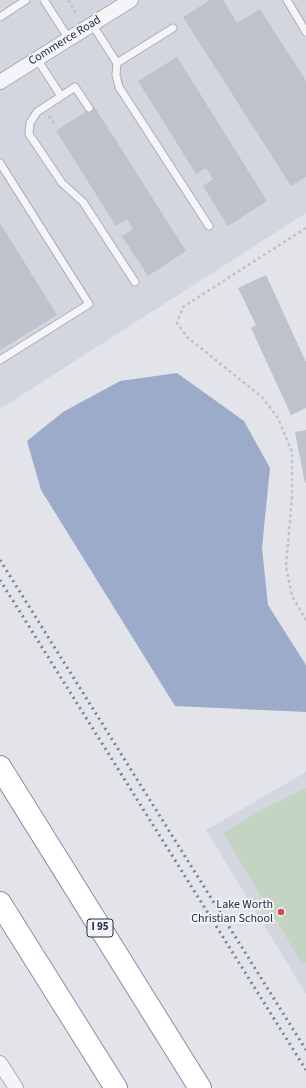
<!DOCTYPE html>
<style>
body{margin:0}
canvas{display:block;background:#e2e4ea}
</style>
<canvas width="306" height="1088"></canvas>
<script>
const ctx = document.querySelector('canvas').getContext('2d');
ctx.lineJoin = 'round';
function paint(path, color) { ctx.fillStyle = color; ctx.fill(path, 'evenodd'); }
function trace(path, color, width, dash) { ctx.strokeStyle = color; ctx.lineWidth = width; ctx.lineCap = dash ? 'butt' : 'round'; ctx.setLineDash(dash || []); ctx.stroke(path); }
function write(font, color, halo, rows, align = 'center') {
  ctx.font = font + ' "Source Sans 3",sans-serif'; ctx.lineWidth = 4; ctx.setLineDash([]); ctx.textBaseline = 'middle'; ctx.strokeStyle = halo; ctx.fillStyle = color; for (const [text, x, y, turn = 0] of rows) {
    ctx.save(); ctx.translate(x, y); ctx.rotate((+turn || 0) * Math.PI / 180); ctx.textAlign = isNaN(turn) ? turn : align; if (halo) ctx.strokeText(text, 0, 0); ctx.fillText(text, 0, 0); ctx.restore();
  }
}
paint(new Path2D(`
 M0 0H306V213L0 409Z
 M306 772V994L206 830Z`), '#d4d6df');
paint(new Path2D(`
 M306 788V963H302L223 833 261 810Z`), '#c4d4c3');
paint(new Path2D(`
 M177 373 244 421 270 468 262 548 268 605 306 665V712L175 706 41 490 27 441 63 412 120 381Z`), '#9dabca');
paint(new Path2D(`
 M210 0H223L237 23 260 9 306 81V177L291 186 183 17Z
 M177 57 267 201 228 226 203 186 213 179 206 168 196 174 138 81Z
 M94 106 186 251 148 276 122 236 133 229 127 219 116 226 56 131Z
 M0 223 57 315 0 350Z
 M266 275 306 362V408L291 415 251 328 256 325 238 288Z
 M306 430V482L305 483 295 432Z`), '#bfc2cd');
const service = new Path2D(`
 M44 0 69 39
 M287 0 306 32
 M0 17 26 0
 M92 24 117 63 116 75 119 87 209 226
 M37 59 61 96
 M117 63 173 28
 M89 108 75 87 37 112 30 123 29 134 62 183 83 202 135 282
 M0 163 89 304 0 360`);
const minor = new Path2D(`
 M0 82 131 0
 M0 1063 16 1088`);
const motorway = new Path2D(`
 M0 767 200 1088
 M0 903 116 1088`);
trace(service, '#abadb8', 9);
trace(minor, '#abadb8', 16);
trace(motorway, '#898ea1', 24);
trace(new Path2D(`
 M68 0 76 13
 M49 116 56 126
 M306 228 183 307 177 323 187 337 262 397 278 418 292 452V497L286 566 292 596 306 620`), '#c0c1c9', 2.5, [3, 3]);
trace(service, '#f5f5f8', 7);
trace(minor, '#f5f5f8', 14);
trace(motorway, '#fff', 22);
trace(new Path2D(`
 M0 560 306 1050
 M0 580 306 1070`), '#7b8094', 3, [2, 4]);
for (const [x, y, r, color] of [
 [281,912,4,"#d04b47"]
]) { const dot = new Path2D(); dot.arc(x, y, r, 0, 2 * Math.PI); ctx.fillStyle = color; ctx.fill(dot); trace(dot, '#f2f3f8', 1.5); }
for (const [x, y, w] of [
 [100,928,26]
]) { const box = new Path2D(); box.roundRect(x - w / 2, y - 9, w, 18, 3); ctx.fillStyle = '#f2f3f8'; ctx.fill(box); trace(box, '#2a2e42', 1); }
write('bold 11px', '#2a2e42', null, [
 ["I 95",100,928]
]);
write('12px', '#2a2e42', '#f2f3f8', [
 ["Commerce Road",65,41,-32]
]);
write('12px', '#2a2e42', '#f2f3f8', [
 ["Lake Worth",273,905],
 ["Christian School",273,919]
], 'right');
</script>
